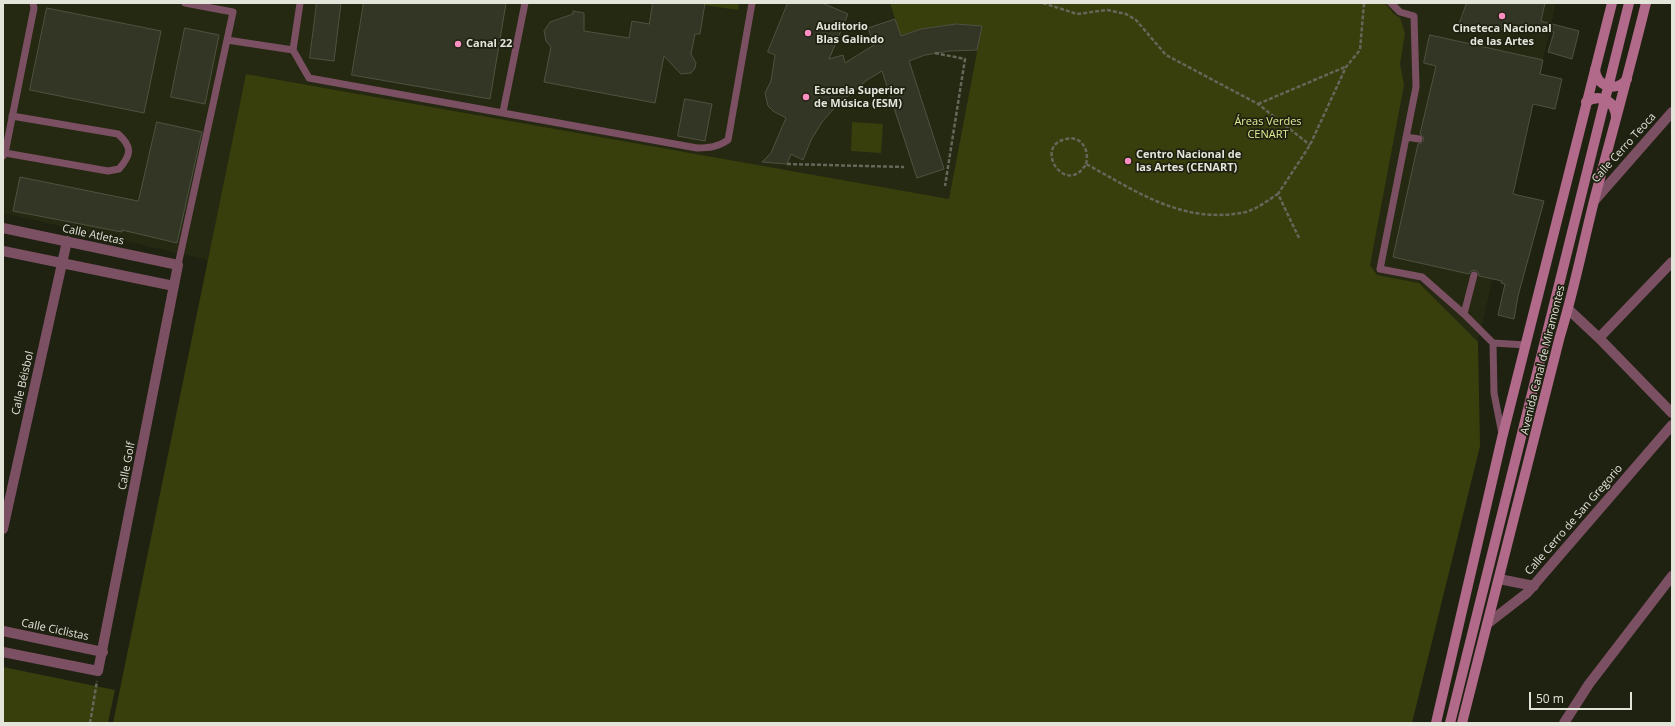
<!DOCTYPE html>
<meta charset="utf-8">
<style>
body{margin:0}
#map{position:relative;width:1675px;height:726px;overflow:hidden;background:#1f2111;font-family:"Open Sans",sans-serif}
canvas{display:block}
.frame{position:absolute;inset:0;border:4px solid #e3e4da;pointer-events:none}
.scale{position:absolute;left:1529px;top:692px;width:103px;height:18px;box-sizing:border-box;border:2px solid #e3e4da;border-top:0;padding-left:5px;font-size:12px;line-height:14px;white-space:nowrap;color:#e3e4da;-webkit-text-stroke:3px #1f2111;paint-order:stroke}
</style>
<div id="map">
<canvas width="1675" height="726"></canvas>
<div class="frame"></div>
<div class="scale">50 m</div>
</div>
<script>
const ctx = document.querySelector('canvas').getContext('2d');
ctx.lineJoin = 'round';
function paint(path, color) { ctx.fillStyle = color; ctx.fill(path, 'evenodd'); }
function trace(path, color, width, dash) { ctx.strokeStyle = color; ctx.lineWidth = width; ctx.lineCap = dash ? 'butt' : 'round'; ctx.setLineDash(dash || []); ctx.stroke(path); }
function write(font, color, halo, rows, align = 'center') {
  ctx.font = font + ' "Open Sans",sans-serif'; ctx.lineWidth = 3.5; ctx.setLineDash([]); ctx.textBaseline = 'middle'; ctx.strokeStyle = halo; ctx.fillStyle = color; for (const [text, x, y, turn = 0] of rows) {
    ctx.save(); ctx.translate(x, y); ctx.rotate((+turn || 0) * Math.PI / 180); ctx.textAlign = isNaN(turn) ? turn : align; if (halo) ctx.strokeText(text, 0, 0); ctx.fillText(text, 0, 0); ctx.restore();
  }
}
paint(new Path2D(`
 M3 3H1556L1478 342 1419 283 246 74 208 260 3 213Z`), '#262912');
paint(new Path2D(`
 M705 3H739L738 10 704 5Z
 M890 3H1385L1393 13 1400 18 1405 33 1400 64 1404 85 1370 265 1377 275 1419 283 1478 342 1480 446 1412 723H113L246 74 949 199 982 26C950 23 930 25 901 36Z
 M852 122 883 124 881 153 851 151Z
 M3 667 115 690 108 723H3Z`), '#393e0d');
const building = new Path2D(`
 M317 3H341L334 61 310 58Z
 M364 3H506L490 99 352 75Z
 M653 3H705L700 34H695L691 54 696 63 695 68 691 73 681 74 664 56 655 103 544 82 551 47 546 41 544 31 550 22 573 14V11L584 13V31L629 38 632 21 649 24Z
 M788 3H822L848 14 829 59 843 55 845 63 874 45 868 28 895 19 901 36 921 29 956 24 982 26 977 50 949 51 925 55 909 61 944 169 917 178 882 71 867 80 838 104 822 122 811 140 803 160 791 154 787 164 762 162 771 153 786 118 773 111 768 106 765 93 771 81 775 55 768 52Z
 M1467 3H1545L1541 21 1579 31 1572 59 1548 52 1554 32 1524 29V32L1459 25Z
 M47 8 161 31 144 113 30 90Z
 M185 28 219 35 205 104 171 97Z
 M1430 35 1543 60 1540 74 1562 79 1555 109 1533 104 1513 194 1544 201 1518 296 1514 319 1498 315 1505 284 1501 283 1502 281 1479 276 1478 272 1475 270 1471 271 1469 274 1393 257 1418 144 1421 143 1424 140 1423 137 1420 134 1436 66 1424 63Z
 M685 99 712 104 705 141 678 136Z
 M157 122 202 132 177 243 122 230V232L13 211 20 177 138 201Z`);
paint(building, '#333525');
trace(building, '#505241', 1);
trace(new Path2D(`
 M1043 3 1077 14 1107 10 1126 14 1136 20 1166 55 1258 104 1310 145
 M935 53 965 59 945 186
 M1258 104 1345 67
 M787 164 904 167
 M1086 164C1090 150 1081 135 1066 139 1032 146 1066 198 1086 164 1138 192 1183 225 1246 212 1257 209 1268 200 1278 194
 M1299 238 1278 194 1310 145 1346 67 1360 50 1364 3
 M90 723 97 681`), '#666759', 2.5, [4, 2]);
trace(new Path2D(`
 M185 3 233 12 227 40
 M1391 3 1400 12 1414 16 1416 87 1380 269 1422 277 1464 314
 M293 50 309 78 697 148C709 148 718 147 728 140L752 3
 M503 112 525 3
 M1406 137 1419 139
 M5 153 108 171 119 169C131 155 133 147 118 134L12 116
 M3 156 5 153 34 8 33 3
 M178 265 227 40 293 50 300 3
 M1474 275 1464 314 1493 343 1494 393 1502 434
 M1493 343 1526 345`), '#7c5063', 7);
trace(new Path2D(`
 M1595 200 1672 112
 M3 228 178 265 98 671 3 652
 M3 251 174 286
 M1568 309 1599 338 1672 413
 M1599 338 1672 262
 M3 529 67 241
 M1499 579 1534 586
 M1487 624 1527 593 1672 425
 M3 631 103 652
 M1564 723 1589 684 1672 576`), '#7c5063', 10);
trace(new Path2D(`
 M1595 69C1596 87 1617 93 1627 79
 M1586 102C1600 93 1616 101 1616 118
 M1436 723 1502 438 1612 3
 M1450 723 1629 3
 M1462 723 1560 336C1574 291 1583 244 1595 197 1612 133 1630 68 1646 3`), '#b16a8a', 10);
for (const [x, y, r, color] of [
 [1502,16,4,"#fc8fc1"],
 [808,33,4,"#fc8fc1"],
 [458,44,4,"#fc8fc1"],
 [806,97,4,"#fc8fc1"],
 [1128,161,4,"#fc8fc1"]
]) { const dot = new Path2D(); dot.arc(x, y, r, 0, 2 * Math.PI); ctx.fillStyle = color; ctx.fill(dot); trace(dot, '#1f2111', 1.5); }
write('bold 11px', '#e3e4da', '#1f2111', [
 ["Auditorio",816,27],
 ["Blas Galindo",816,40],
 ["Cineteca Nacional",1502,29,"center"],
 ["de las Artes",1502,42,"center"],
 ["Canal 22",466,44],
 ["Escuela Superior",814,91],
 ["de Música (ESM)",814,104],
 ["Centro Nacional de",1136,155],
 ["las Artes (CENART)",1136,168]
], 'left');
write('11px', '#e1ec92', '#1f2111', [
 ["Áreas Verdes",1268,122],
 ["CENART",1268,135]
]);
write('11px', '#e3e4da', '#1f2111', [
 ["Calle Cerro Teoca",1624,148,-48],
 ["Calle Atletas",93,235,12],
 ["Avenida Canal de Miramontes",1543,360,-76],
 ["Calle Béisbol",23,383,-77],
 ["Calle Golf",127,466,-79],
 ["Calle Cerro de San Gregorio",1574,520,-49],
 ["Calle Ciclistas",55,630,12]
]);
</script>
